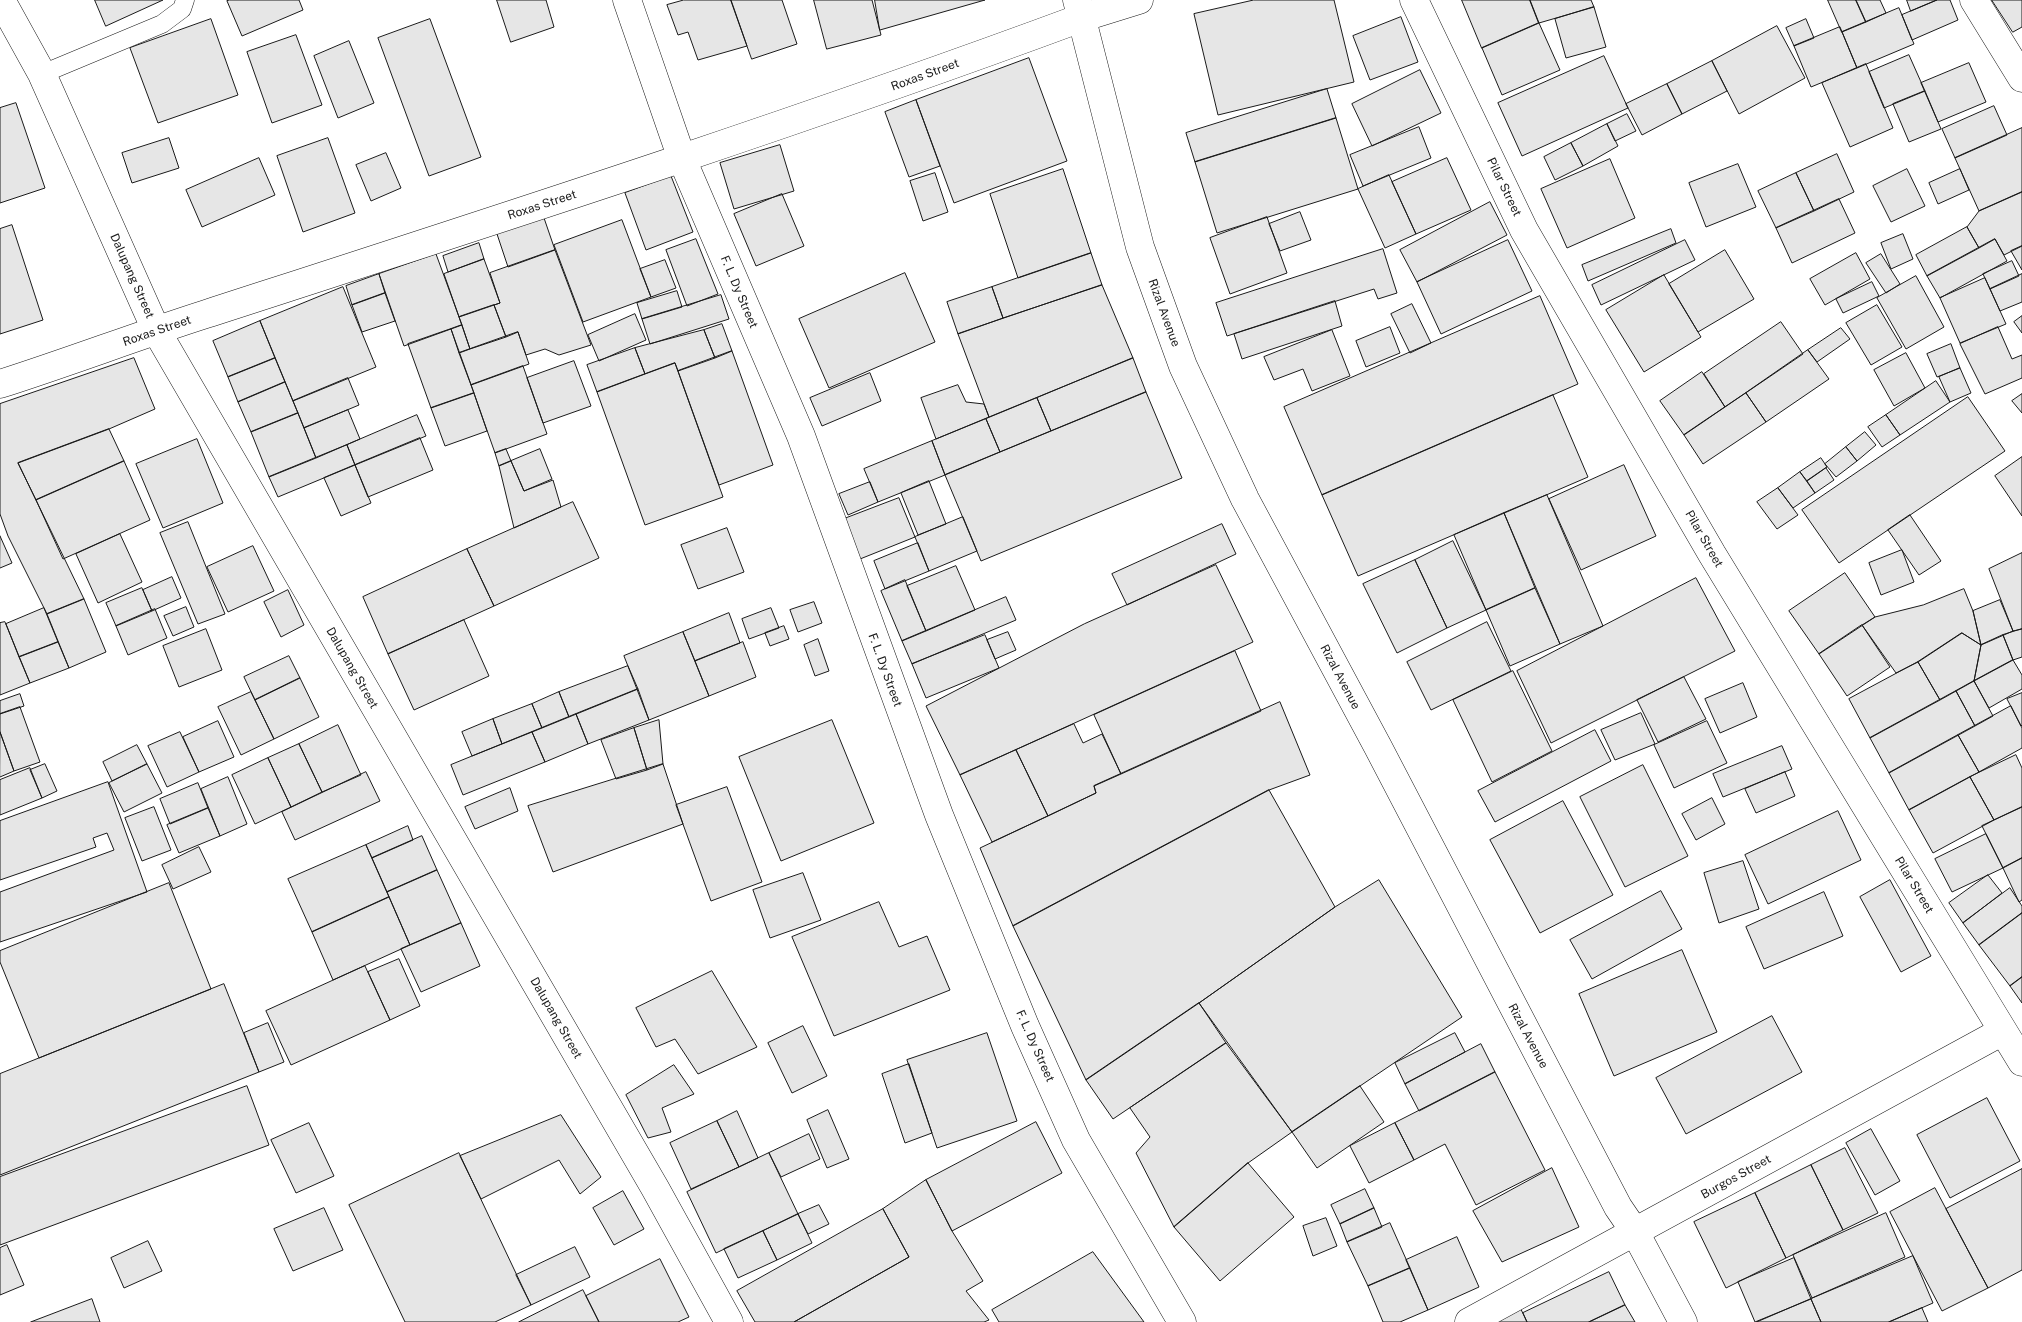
<!DOCTYPE html>
<style>
body{margin:0}
canvas{display:block;background:#fff}
</style>
<canvas width="2022" height="1322"></canvas>
<script>
const ctx = document.querySelector('canvas').getContext('2d');
ctx.lineJoin = 'round';
function paint(path, color) { ctx.fillStyle = color; ctx.fill(path, 'evenodd'); }
function trace(path, color, width, dash) { ctx.strokeStyle = color; ctx.lineWidth = width; ctx.lineCap = dash ? 'butt' : 'round'; ctx.setLineDash(dash || []); ctx.stroke(path); }
function write(font, color, halo, rows, align = 'center') {
  ctx.font = font + ' "Public Sans",sans-serif'; ctx.lineWidth = 4; ctx.setLineDash([]); ctx.textBaseline = 'middle'; ctx.strokeStyle = halo; ctx.fillStyle = color; for (const [text, x, y, turn = 0] of rows) {
    ctx.save(); ctx.translate(x, y); ctx.rotate((+turn || 0) * Math.PI / 180); ctx.textAlign = isNaN(turn) ? turn : align; if (halo) ctx.strokeText(text, 0, 0); ctx.fillText(text, 0, 0); ctx.restore();
  }
}
const building = new Path2D(`
 M95 0H163L106 26Z
 M230 0H299L303 10 242 36 227 1Z
 M497 0H546L554 27 511 42Z
 M684 0H731L747 46 698 60 688 32 678 35 667 5Z
 M731 0H782L797 44 752 59Z
 M814 0H872L881 35 827 49Z
 M875 0H985L880 30Z
 M1254 0H1334L1354 82 1218 115 1194 14Z
 M1462 0H1530L1539 23 1482 48Z
 M1530 0H1591L1594 7 1539 23Z
 M1828 0H1856L1866 22 1842 32Z
 M1856 0H1880L1886 13 1866 22Z
 M1907 0H1937L1911 11Z
 M1937 0H1950L1958 20 1912 40 1902 15Z
 M1992 0H2022V27L2013 32Z
 M1594 7 1606 47 1566 58 1555 19Z
 M1899 8 1914 44 1857 68 1842 32Z
 M1401 17 1418 62 1370 80 1353 36Z
 M211 19 238 95 158 123 130 48Z
 M430 19 481 157 429 176 378 38Z
 M1806 19 1814 38 1794 46 1786 28Z
 M1539 23 1560 70 1502 95 1482 48Z
 M1777 26 1805 78 1739 114 1712 61Z
 M1840 27 1857 68 1811 87 1794 46Z
 M296 35 322 105 272 123 247 52Z
 M349 41 374 103 338 118 314 56Z
 M1909 55 1925 91 1884 108 1869 72Z
 M1604 56 1628 108 1522 156 1498 103Z
 M1029 58 1067 161 954 203 916 100Z
 M1712 61 1727 91 1682 114 1667 84Z
 M1969 63 1986 102 1938 122 1921 83Z
 M1866 64 1893 128 1850 147 1822 83Z
 M1420 70 1441 113 1372 146 1352 104Z
 M1667 84 1682 114 1642 135 1626 104Z
 M1327 89 1336 118 1195 162 1186 133Z
 M1925 91 1941 129 1909 142 1893 104Z
 M916 100 940 166 909 177 885 112Z
 M16 103 45 188 0 203V108Z
 M1994 106 2007 135 1955 158 1942 129Z
 M1627 114 1636 131 1615 141 1607 124Z
 M1336 118 1358 189 1217 233 1195 162Z
 M1607 124 1618 146 1583 166 1571 143Z
 M1419 127 1431 158 1363 186 1350 155Z
 M2022 128V192L1979 211 1955 158Z
 M169 138 179 168 132 183 122 153Z
 M328 138 355 213 303 232 277 156Z
 M1571 143 1583 166 1555 180 1544 157Z
 M780 145 794 191 734 209 720 163Z
 M386 153 401 188 371 201 356 165Z
 M1837 154 1854 192 1814 211 1796 173Z
 M259 158 275 195 202 227 186 190Z
 M1447 158 1471 210 1416 234 1392 182Z
 M1610 159 1635 218 1567 248 1541 189Z
 M1738 164 1756 207 1706 227 1689 183Z
 M1063 169 1091 253 1018 278 990 194Z
 M1907 169 1925 206 1891 222 1873 186Z
 M1960 169 1969 190 1938 204 1929 183Z
 M935 173 948 212 923 221 910 181Z
 M1796 173 1814 211 1776 228 1758 191Z
 M1389 175 1416 234 1385 248 1358 189Z
 M671 176 693 232 646 250 625 193Z
 M2022 192V246L2004 255 1995 239 1979 248 1967 227 1979 211Z
 M782 194 804 246 756 266 734 214Z
 M1839 199 1855 233 1792 263 1776 228Z
 M1490 202 1507 235 1417 282 1400 250Z
 M1300 212 1311 240 1280 251 1269 224Z
 M543 215 555 250 508 267 496 231Z
 M1267 217 1287 273 1230 294 1210 238Z
 M622 220 651 297 583 322 554 245Z
 M12 225 43 320 0 334V229Z
 M1967 227 1979 248 1927 276 1916 255Z
 M1671 229 1676 243 1588 281 1582 265Z
 M1903 234 1913 259 1891 269 1881 243Z
 M696 239 718 294 687 306 666 250Z
 M1995 239 2007 261 1940 298 1927 276Z
 M1508 240 1532 291 1441 334 1417 282Z
 M1685 240 1695 260 1601 305 1592 285Z
 M479 243 484 259 448 272 443 256Z
 M2022 246V270L2011 251Z
 M1383 249 1397 293 1378 299 1374 289 1227 336 1216 303Z
 M555 250 591 345 559 355 545 349 526 355 518 332 506 337 494 305 500 303 490 273Z
 M1725 250 1754 299 1698 332 1669 284Z
 M1091 253 1102 285 1003 318 992 287Z
 M1856 253 1870 279 1825 305 1810 279Z
 M436 254 462 325 404 346 379 274Z
 M1881 254 1900 284 1886 293 1866 263Z
 M484 259 500 303 459 317 444 274Z
 M665 260 676 288 651 297 640 269Z
 M2012 261 2019 276 1990 289 1983 274Z
 M905 273 935 342 829 388 799 319Z
 M379 274 385 293 352 305 346 286Z
 M2022 274V302L2000 311 1990 289Z
 M1664 275 1701 337 1644 372 1606 310Z
 M1916 276 1944 327 1906 349 1877 298Z
 M1985 278 2006 324 1960 343 1940 298Z
 M1872 282 1879 296 1843 313 1836 299Z
 M1102 285 1133 358 989 417 958 334Z
 M343 287 376 367 293 401 260 321Z
 M992 287 1003 318 958 334 947 302Z
 M677 291 682 307 642 319 637 303Z
 M385 293 395 321 362 332 352 305Z
 M721 295 729 319 650 344 642 319Z
 M1540 296 1578 384 1322 495 1284 407Z
 M1335 301 1342 326 1242 359 1234 334Z
 M1412 304 1431 343 1410 353 1391 314Z
 M494 305 506 337 470 349 459 317Z
 M1877 305 1902 347 1871 365 1846 323Z
 M635 314 646 340 599 361 588 335Z
 M2022 316V333L2014 322Z
 M260 321 275 358 228 377 213 341Z
 M1781 322 1803 354 1725 407 1704 374Z
 M722 324 732 351 715 358 704 330Z
 M462 325 470 349 459 353 451 329Z
 M1390 327 1400 353 1366 367 1356 341Z
 M1998 327 2012 359 2022 355V378L1985 394 1960 344Z
 M1841 328 1850 339 1817 362 1808 350Z
 M451 329 474 393 431 408 408 344Z
 M704 330 715 358 678 371 675 363 645 374 635 348Z
 M1332 330 1350 376 1312 391 1303 369 1274 380 1264 357Z
 M518 332 529 364 471 385 459 353Z
 M1951 344 1960 368 1937 377 1927 354Z
 M635 348 645 374 597 392 587 365Z
 M1808 350 1829 379 1766 422 1746 393Z
 M732 351 773 465 719 485 678 371Z
 M1906 353 1925 388 1894 406 1874 370Z
 M134 358 155 409 109 429 18 463 84 599 47 614 8 536 0 514V404Z
 M275 358 285 382 238 402 228 377Z
 M1133 358 1146 392 1051 431 1037 398Z
 M574 361 591 406 543 423 527 378Z
 M675 363 723 497 645 525 597 392Z
 M523 366 547 434 495 453 471 385Z
 M1960 368 1971 393 1950 402 1939 377Z
 M1702 372 1725 407 1684 435 1660 401Z
 M870 373 881 401 822 426 810 398Z
 M348 378 359 405 304 428 293 401Z
 M1936 381 1950 402 1900 435 1886 415Z
 M285 382 298 413 251 432 238 402Z
 M958 385 966 402 984 404 989 417 936 439 921 398Z
 M1146 392 1182 478 981 561 945 475Z
 M474 393 487 431 445 446 431 408Z
 M1746 393 1766 422 1703 464 1684 435Z
 M2022 394V413L2012 401Z
 M1553 395 1588 477 1358 576 1322 495Z
 M1968 397 2005 451 1839 563 1802 510Z
 M1037 398 1051 431 1000 452 986 419Z
 M348 410 360 439 316 458 304 428Z
 M298 413 316 458 269 477 251 432Z
 M417 415 426 436 355 465 347 445Z
 M1886 415 1900 435 1882 447 1868 427Z
 M986 419 1000 452 945 475 932 441Z
 M109 429 124 461 36 500 18 463Z
 M1865 432 1876 445 1857 461 1846 447Z
 M420 438 433 470 368 497 355 465Z
 M197 439 223 503 163 528 136 464Z
 M932 441 945 475 878 502 864 469Z
 M347 445 355 465 278 497 269 477Z
 M1846 447 1857 461 1836 477 1825 464Z
 M506 449 511 461 499 466 495 453Z
 M540 449 552 479 524 491 511 461Z
 M2022 457V516L1995 476Z
 M1821 458 1827 467 1807 481 1800 472Z
 M124 461 150 520 63 559 36 500Z
 M511 461 524 491 553 480 561 507 514 528 499 466Z
 M355 465 371 503 341 516 324 478Z
 M1624 465 1656 536 1581 570 1549 499Z
 M1826 468 1834 480 1815 493 1807 481Z
 M1800 472 1815 493 1793 508 1778 488Z
 M929 481 946 524 918 535 901 493Z
 M870 482 878 502 848 515 839 494Z
 M1778 488 1798 515 1777 529 1757 502Z
 M1547 495 1603 626 1560 644 1504 513Z
 M899 498 915 537 860 559 844 519Z
 M573 502 599 558 494 606 467 549Z
 M1504 513 1535 588 1486 610 1454 535Z
 M1910 515 1941 561 1919 575 1888 530Z
 M963 517 977 551 929 571 915 537Z
 M188 522 225 614 198 624 160 533Z
 M1222 524 1236 554 1127 605 1112 574Z
 M727 528 744 572 698 589 681 545Z
 M120 534 142 582 98 603 76 554Z
 M0 536 12 563 0 568Z
 M1453 541 1486 610 1447 628 1415 560Z
 M918 543 929 571 885 589 874 561Z
 M253 546 274 591 228 612 207 567Z
 M467 549 494 606 388 654 363 597Z
 M1902 550 1914 582 1881 595 1869 563Z
 M2022 553V629L2013 631 1989 569Z
 M1415 560 1447 628 1397 653 1363 584Z
 M1216 565 1253 642 960 775 926 706 1084 624Z
 M956 566 975 610 926 631 907 586Z
 M1845 573 1875 617 1819 654 1789 611Z
 M172 577 181 598 152 611 143 590Z
 M1696 578 1735 651 1551 743 1517 671Z
 M905 580 926 631 902 641 881 591Z
 M142 588 152 611 116 626 106 603Z
 M1535 588 1560 644 1510 666 1486 610Z
 M1964 589 1973 611 1981 645 1962 633 1918 662 1896 673 1862 625 1875 617 1923 605Z
 M288 590 304 625 281 637 264 602Z
 M1006 597 1016 620 912 664 902 641Z
 M84 599 106 652 69 668 47 614Z
 M2000 600 2013 631 1981 645 1973 611Z
 M814 602 822 623 798 632 790 610Z
 M186 607 194 627 173 636 164 616Z
 M44 608 58 642 19 657 6 624Z
 M771 608 779 628 749 639 742 619Z
 M155 609 167 638 128 655 116 626Z
 M729 613 740 643 695 661 683 632Z
 M464 620 489 676 414 710 388 654Z
 M5 622 30 683 0 695V623Z
 M1487 622 1511 671 1431 710 1407 662Z
 M1862 625 1890 667 1847 696 1819 654Z
 M784 626 789 639 770 646 765 633Z
 M206 629 222 670 179 687 163 646Z
 M2022 629V657L2013 660 2003 635Z
 M683 632 709 696 649 720 624 656Z
 M1008 632 1016 650 995 659 987 640Z
 M1962 633 1981 645 1974 681 1940 700 1918 662Z
 M985 635 999 668 926 698 912 664Z
 M2003 635 2013 660 1974 681 1981 645Z
 M818 639 829 671 815 676 804 645Z
 M58 642 69 668 30 683 19 657Z
 M743 642 756 677 709 696 695 661Z
 M1235 651 1261 711 1121 774 1094 715Z
 M289 656 300 678 255 700 244 677Z
 M2013 660 2022 675V689L1989 708 1974 681Z
 M1918 662 1940 700 1870 738 1849 699Z
 M628 666 638 689 569 717 559 692Z
 M1513 671 1552 751 1492 782 1453 700Z
 M1684 677 1706 719 1658 742 1637 700Z
 M300 678 319 717 274 739 255 700Z
 M1974 681 1993 716 1975 726 1956 691Z
 M1743 683 1757 717 1720 733 1705 699Z
 M638 689 649 720 588 744 576 714Z
 M1956 691 1975 726 1889 773 1870 738Z
 M251 692 274 739 241 755 218 707Z
 M559 692 569 717 542 728 532 704Z
 M2022 693V725L2021 726 2007 699Z
 M20 694 24 706 0 714V701Z
 M1280 702 1310 775 1269 790 1013 926 980 848 1096 793 1094 786Z
 M532 704 542 728 502 744 493 719Z
 M2011 706 2022 728V748L1979 772 1958 735Z
 M20 707 40 762 14 771 0 732V714Z
 M1641 713 1655 744 1615 760 1601 730Z
 M576 714 588 744 545 762 532 732Z
 M493 719 502 744 472 756 462 732Z
 M659 720 663 764 647 770 634 728Z
 M832 720 874 823 781 861 739 757Z
 M218 721 234 757 199 772 183 737Z
 M1707 721 1727 763 1674 788 1654 745Z
 M1074 724 1083 743 1102 734 1121 774 1094 786 1096 793 1048 816 1016 750Z
 M338 725 361 775 322 792 299 744Z
 M634 728 647 770 616 779 601 740Z
 M1595 730 1611 761 1495 822 1478 791Z
 M0 732 14 771 0 777Z
 M180 732 199 772 167 787 148 746Z
 M532 732 545 762 463 795 451 765Z
 M1958 735 1979 772 1909 810 1889 773Z
 M299 744 322 792 291 807 268 758Z
 M137 745 147 764 112 781 103 762Z
 M1782 746 1792 769 1723 797 1713 774Z
 M1016 750 1048 816 992 842 960 775Z
 M2016 755 2022 768V807L1994 820 1970 777Z
 M268 758 291 807 255 824 232 775Z
 M45 764 57 791 42 798 30 770Z
 M147 764 162 793 124 812 109 783Z
 M663 764 683 824 553 872 528 806Z
 M1643 765 1688 856 1625 887 1580 797Z
 M30 768 42 798 0 815V780Z
 M366 772 380 801 295 840 282 812Z
 M1785 772 1795 796 1756 813 1745 789Z
 M228 777 247 824 220 836 201 789Z
 M1970 777 1994 820 1933 853 1909 810Z
 M108 782 147 892 0 942V892L114 850 107 833 93 838 96 847 0 880V821Z
 M198 783 208 808 170 824 160 799Z
 M727 787 762 882 711 901 676 805Z
 M510 788 518 811 475 829 465 807Z
 M1269 790 1335 907 1199 1003 1086 1080 1013 926Z
 M1712 798 1725 824 1696 840 1682 814Z
 M1563 801 1613 895 1540 933 1490 840Z
 M154 807 171 850 142 861 125 818Z
 M2022 807V858L2003 868 1982 826Z
 M208 808 220 836 179 853 167 825Z
 M1838 811 1861 860 1768 904 1745 855Z
 M408 826 413 840 372 858 366 845Z
 M1986 834 2003 868 1952 892 1935 859Z
 M422 836 437 870 387 892 372 858Z
 M366 845 389 897 312 932 288 879Z
 M199 847 211 872 173 889 162 865Z
 M2022 858V900L2019 902 2003 868Z
 M1743 861 1759 909 1719 923 1704 873Z
 M437 870 461 923 410 945 387 892Z
 M803 873 821 920 770 938 753 890Z
 M1988 875 2002 893 1963 923 1949 903Z
 M1379 880 1462 1017 1292 1132 1199 1003 1335 907Z
 M1890 880 1931 956 1901 972 1860 897Z
 M169 883 211 989 39 1058 0 962V951Z
 M2010 888 2022 906V913L1979 945 1963 923Z
 M1661 891 1682 929 1592 979 1570 940Z
 M1824 892 1843 936 1764 969 1746 927Z
 M389 897 410 945 333 980 312 932Z
 M879 902 899 947 927 936 950 990 834 1036 792 937Z
 M2022 913V977L2010 986 1979 945Z
 M461 923 480 966 421 992 401 949Z
 M1682 950 1717 1032 1614 1076 1579 994Z
 M399 959 420 1006 390 1020 368 972Z
 M365 966 390 1020 291 1065 266 1011Z
 M712 971 757 1047 698 1074 675 1039 656 1047 636 1008Z
 M2022 977V1003L2010 986Z
 M224 984 259 1072 0 1175V1074Z
 M1199 1003 1226 1043 1113 1119 1086 1080Z
 M1772 1016 1802 1072 1686 1134 1656 1078Z
 M268 1023 284 1062 259 1072 244 1033Z
 M803 1026 827 1076 792 1093 768 1043Z
 M987 1033 1017 1121 937 1148 907 1060Z
 M1455 1033 1465 1052 1405 1084 1395 1063Z
 M1226 1043 1292 1132 1248 1163 1174 1227 1136 1153 1150 1137 1130 1108Z
 M1481 1044 1495 1072 1419 1111 1405 1084Z
 M909 1064 932 1133 905 1143 882 1074Z
 M674 1065 694 1094 662 1108 671 1132 648 1138 626 1095Z
 M1495 1072 1545 1170 1476 1205 1445 1144 1414 1160 1395 1123Z
 M247 1086 269 1145 0 1245V1177Z
 M1360 1086 1384 1122 1317 1168 1292 1132Z
 M1987 1098 2020 1161 1950 1198 1917 1135Z
 M828 1110 849 1159 827 1168 807 1120Z
 M737 1111 758 1158 739 1167 717 1121Z
 M561 1115 601 1177 580 1194 559 1160 481 1199 460 1156Z
 M717 1121 739 1167 691 1189 670 1143Z
 M1036 1122 1062 1173 952 1231 926 1180Z
 M309 1123 334 1176 296 1193 271 1140Z
 M1395 1123 1414 1160 1369 1183 1350 1146Z
 M1871 1129 1900 1181 1875 1195 1846 1143Z
 M809 1134 820 1159 781 1177 769 1153Z
 M1845 1148 1878 1213 1843 1230 1811 1165Z
 M459 1153 531 1305 495 1322H405L349 1205Z
 M769 1153 798 1214 716 1253 687 1192Z
 M1248 1163 1294 1217 1220 1281 1174 1227Z
 M1811 1165 1843 1230 1786 1258 1755 1193Z
 M1552 1168 1579 1227 1502 1262 1473 1211Z
 M2022 1169V1270L1988 1288 1946 1209Z
 M926 1180 952 1231 983 1281 966 1291 989 1320 984 1322H794L909 1257 883 1209Z
 M1935 1188 1988 1288 1942 1311 1890 1212Z
 M1365 1189 1374 1208 1340 1224 1331 1205Z
 M623 1191 644 1229 614 1245 593 1208Z
 M1755 1193 1786 1258 1726 1288 1694 1222Z
 M819 1205 829 1224 808 1234 798 1214Z
 M324 1208 343 1250 293 1271 274 1229Z
 M1374 1208 1382 1227 1347 1242 1340 1224Z
 M883 1209 909 1257 794 1322H755L737 1291Z
 M1886 1213 1905 1257 1812 1298 1793 1255Z
 M798 1214 812 1243 777 1260 763 1231Z
 M1326 1218 1337 1246 1313 1256 1303 1226Z
 M1390 1223 1410 1268 1368 1286 1347 1242Z
 M763 1231 777 1260 738 1278 724 1249Z
 M1457 1237 1479 1287 1428 1310 1406 1260Z
 M148 1241 162 1271 124 1288 111 1258Z
 M7 1245 24 1285 0 1295V1248Z
 M575 1247 590 1277 531 1305 516 1275Z
 M1093 1252 1144 1322H999L992 1310Z
 M1913 1256 1933 1303 1889 1322H1821L1811 1299Z
 M1794 1258 1811 1299 1755 1322 1738 1282Z
 M660 1259 689 1317 678 1322H599L586 1296Z
 M1410 1268 1428 1310 1400 1322H1383L1368 1286Z
 M1609 1272 1625 1305 1589 1322H1527L1523 1313Z
 M583 1290 599 1322H519Z
 M92 1299 100 1322H31Z
 M1811 1299 1821 1322H1757Z
 M1518 1303 1527 1322H1478Z
 M1625 1305 1635 1322H1589Z
 M1922 1308 1928 1322H1889Z`);
paint(building, '#e6e6e6');
trace(building, '#1a1a1a', 1);
const service = new Path2D(`
 M42 74 162 24 182 9 185 0`);
const minor = new Path2D(`
 M1 0 42 74 156 330 655 1188 729 1322
 M627 0 682 159 801 436 939 815 1025 1026 1076 1140 1182 1322
 M1974 0 2022 78
 M1081 18 1139 0`);
const tertiary = new Path2D(`
 M1414 0 1524 230 1712 554 2022 1062
 M0 384C69 362 137 336 206 314 499 219 792 125 1081 18
 M1469 1322 2003 1031`);
const secondary = new Path2D(`
 M1077 0 1140 247 1183 366 1245 499 1378 747 1618 1207 1635 1232 1683 1322`);
trace(service, '#1a1a1a', 19);
trace(minor, '#1a1a1a', 29);
trace(tertiary, '#1a1a1a', 29);
trace(secondary, '#1a1a1a', 29);
trace(service, '#fff', 18);
trace(minor, '#fff', 28);
trace(tertiary, '#fff', 28);
trace(secondary, '#fff', 28);
write('12px', '#1a1a1a', '#fff', [
 ["Roxas Street",925,75,-20],
 ["Pilar Street",1504,187,64],
 ["Roxas Street",542,205,-18],
 ["Dalupang Street",132,276,66],
 ["F. L. Dy Street",739,292,67],
 ["Rizal Avenue",1164,313,70],
 ["Roxas Street",157,331,-19],
 ["Pilar Street",1704,539,60],
 ["Dalupang Street",352,668,60],
 ["F. L. Dy Street",885,670,70],
 ["Rizal Avenue",1340,677,62],
 ["Pilar Street",1914,885,59],
 ["Dalupang Street",556,1018,60],
 ["Rizal Avenue",1528,1036,62],
 ["F. L. Dy Street",1035,1046,66],
 ["Burgos Street",1736,1177,-29]
]);
</script>
